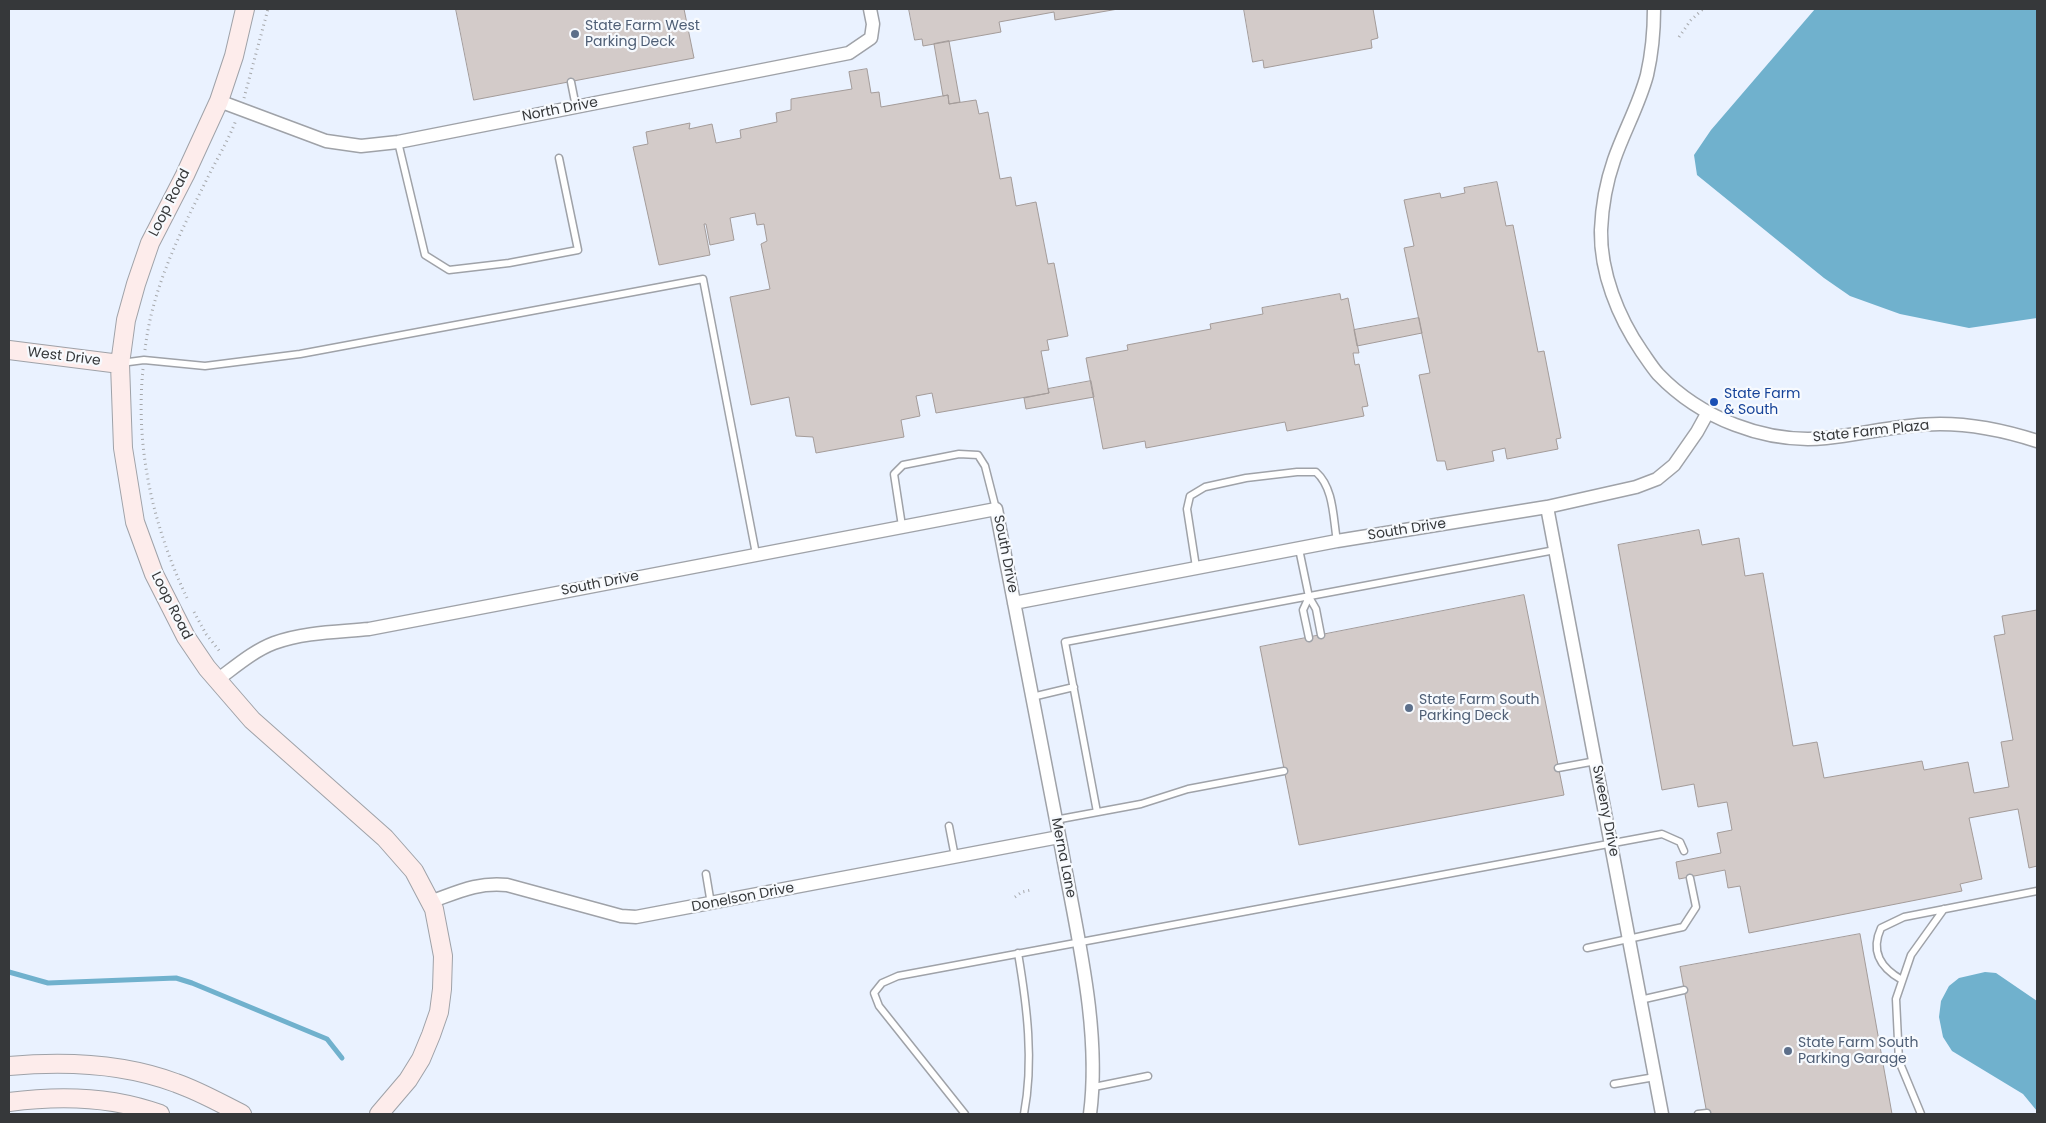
<!DOCTYPE html>
<style>
body{margin:0}
#map{position:relative;width:2046px;height:1123px;overflow:hidden;background:#f7fafe;font-family:Poppins,sans-serif}
canvas{display:block}
.frame{position:absolute;inset:0;border:10px solid #36383a;pointer-events:none}
</style>
<div id="map">
<canvas width="2046" height="1123"></canvas>
<div class="frame"></div>
</div>
<script>
const ctx = document.querySelector('canvas').getContext('2d');
ctx.lineJoin = 'round';
function paint(path, color) { ctx.fillStyle = color; ctx.fill(path, 'evenodd'); }
function trace(path, color, width, dash) { ctx.strokeStyle = color; ctx.lineWidth = width; ctx.lineCap = dash ? 'butt' : 'round'; ctx.setLineDash(dash || []); ctx.stroke(path); }
function write(font, color, halo, rows, align = 'center') {
  ctx.font = font + ' Poppins,sans-serif'; ctx.lineWidth = 4.5; ctx.setLineDash([]); ctx.textBaseline = 'middle'; ctx.strokeStyle = halo; ctx.fillStyle = color; for (const [text, x, y, turn = 0] of rows) {
    ctx.save(); ctx.translate(x, y); ctx.rotate((+turn || 0) * Math.PI / 180); ctx.textAlign = isNaN(turn) ? turn : align; if (halo) ctx.strokeText(text, 0, 0); ctx.fillText(text, 0, 0); ctx.restore();
  }
}
paint(new Path2D(`
 M9 9H2037V1114H9Z`), '#eaf2ff');
paint(new Path2D(`
 M1815 9H2037V318L1969 328 1900 314 1850 296 1824 278 1697 175 1694 155 1711 130Z
 M1985 972 1996 973 2037 1001V1111L2023 1094 1952 1051 1943 1037 1939 1017 1941 1001 1949 986 1959 978Z`), '#70b1cd');
trace(new Path2D(`
 M9 972 48 983 176 978 192 983 327 1039 342 1058`), '#70b1cd', 5);
const building = new Path2D(`
 M456 9H684L694 58 474 100Z
 M909 9H1118L1055 20 1054 12 999 22 1001 32 923 46 922 39 915 40Z
 M1244 9H1373L1378 38 1371 40 1372 48 1264 68 1263 60 1253 62Z
 M949 41 960 102 949 104 948 95 943 96 934 44Z
 M867 69 871 93 879 92 881 107 948 95 949 104 976 100 979 114 988 112 1000 179 1011 177 1016 206 1036 202 1048 264 1054 263 1068 336 1047 340 1049 350 1041 351 1049 393 936 413 932 393 916 396 920 416 901 420 904 437 816 453 813 437 796 436 789 397 751 405 730 297 770 289 761 244 767 241 764 224 757 225 755 213 730 218 734 240 710 245 706 224H704L710 255 659 265 633 147 648 144 646 132 690 123 689 129 712 124 716 143 741 138 740 130 777 122 776 113 791 110V99L852 89 849 72Z
 M1497 182 1506 226 1513 225 1538 352 1544 351 1561 438 1556 439 1558 449 1507 459 1505 448 1492 451 1494 461 1447 470 1445 461H1437L1419 375 1430 373 1404 248 1414 246 1404 200 1440 193 1441 198 1465 193 1464 188Z
 M1340 294 1341 300 1348 298 1359 353H1353L1355 365 1359 364 1368 406 1362 407 1364 416 1287 431 1285 422 1146 448 1145 441 1103 449 1086 358 1128 350 1127 345 1211 329 1210 324 1263 314 1262 308Z
 M1419 318 1422 333 1357 346 1354 330Z
 M1091 381 1094 397 1026 409 1024 398 1049 393 1048 389Z
 M1699 530 1702 545 1739 538 1745 576 1763 573 1793 746 1817 742 1824 778 1922 761 1924 770 1968 762 1974 793 2009 787 2001 742 2013 740 1994 636 2005 634 2002 616 2037 610V866L2029 868 2018 809 1969 818 1982 879 1960 884 1962 891 1749 933 1740 886 1728 888 1725 870 1679 879 1676 862 1721 853 1717 833 1732 830 1727 802 1698 807 1694 784 1662 790 1618 545Z
 M1524 595 1564 795 1299 845 1260 647Z
 M1860 934 1892 1114H1707L1680 967Z`);
paint(building, '#d3cbc9');
trace(building, '#a49c9a', 1);
const lane = new Path2D(`
 M571 82 576 107
 M398 142 425 255 449 270 509 263 578 250 559 158
 M121 363 144 360 205 366 300 354 703 279 756 554
 M902 526 894 474 903 465 959 454 978 455 985 466 996 509
 M1299 549 1309 597 1316 609 1321 635
 M1196 567 1187 509 1190 496 1205 487 1246 478 1297 472H1316C1334 488 1333 518 1337 541
 M1309 638 1303 610 1309 597
 M1032 697 1074 687
 M1558 768 1596 761
 M1097 812 1065 642 1555 550
 M1055 820 1141 804 1188 789 1284 771
 M949 826 955 857
 M706 874 711 904
 M1587 948 1683 927 1696 907 1690 878
 M1018 953C1027 1006 1034 1061 1024 1114
 M1902 980C1881 968 1870 952 1881 928L1904 917 2037 891
 M1640 1000 1684 990
 M1614 1084 1655 1077
 M1094 1087 1148 1076
 M965 1114 879 1006 874 993 882 983 898 976 1662 834 1680 842 1684 851
 M1698 1114 1707 1113
 M1921 1114 1899 1061 1896 999 1911 955 1944 909`);
const street = new Path2D(`
 M1654 9C1654 31 1652 53 1647 75 1639 105 1624 131 1614 160 1606 183 1602 206 1601 230 1600 272 1618 317 1642 352 1647 359 1652 367 1658 374 1700 418 1765 444 1826 438 1864 434 1901 424 1940 424 1973 424 2006 431 2037 441
 M219 101 326 141 361 146 398 142 849 53 871 38 873 24 870 9
 M1547 507 1662 1114
 M1014 603 1337 541 1547 507 1636 487 1657 479 1674 465 1697 432 1708 412
 M217 680C235 667 253 651 274 643 304 632 338 632 369 629L996 509C1018 623 1040 737 1062 851 1077 935 1101 1030 1090 1114
 M430 902C458 892 477 882 507 885L621 916 636 917 1059 837`);
const secondary = new Path2D(`
 M245 9 234 56 219 101 185 175 150 243 136 284 126 320 120 364 123 448 135 522 154 574 186 637 207 668 252 720 385 838 414 871 434 909 443 956 442 989 439 1012 431 1035 421 1059 408 1080 379 1114
 M9 350 120 364
 M9 1066C64 1061 123 1063 176 1083 199 1091 220 1103 242 1114
 M9 1102C61 1095 111 1096 160 1114`);
trace(lane, '#9fa2a8', 9);
trace(street, '#9fa2a8', 15);
trace(secondary, '#9fa2a8', 20);
trace(new Path2D(`
 M1679 37 1691 20 1703 9
 M244 98 268 9
 M145 350C152 287 181 231 209 175 218 157 229 139 236 120
 M143 369C135 448 153 526 187 598
 M194 612 206 634 221 653
 M1015 897 1022 892 1031 890`), '#a6a8ab', 3, [1, 4]);
trace(lane, '#fff', 6);
trace(street, '#fff', 12);
trace(secondary, '#fdeceb', 18);
for (const [x, y, r, color] of [
 [575,34,5,"#5c6f8a"],
 [1714,402,5,"#1a4fb4"],
 [1409,708,5,"#5c6f8a"],
 [1788,1051,5,"#5c6f8a"]
]) { const dot = new Path2D(); dot.arc(x, y, r, 0, 2 * Math.PI); ctx.fillStyle = color; ctx.fill(dot); trace(dot, '#f7fafe', 2); }
write('14px', '#4e5e75', '#f7fafe', [
 ["State Farm West",585,26],
 ["Parking Deck",585,42],
 ["State Farm South",1419,700],
 ["Parking Deck",1419,716],
 ["State Farm South",1798,1043],
 ["Parking Garage",1798,1059]
], 'left');
write('14px', '#36383a', '#f7fafe', [
 ["North Drive",560,110,-11],
 ["Loop Road",170,203,-63],
 ["West Drive",64,357,7],
 ["State Farm Plaza",1871,432,-6],
 ["South Drive",1407,530,-9],
 ["South Drive",1005,554,79],
 ["South Drive",600,584,-11],
 ["Loop Road",171,606,63],
 ["Sweeny Drive",1605,811,79],
 ["Merna Lane",1063,858,79],
 ["Donelson Drive",743,898,-11]
]);
write('14px', '#164399', '#f7fafe', [
 ["State Farm",1724,394],
 ["& South",1724,410]
], 'left');
</script>
